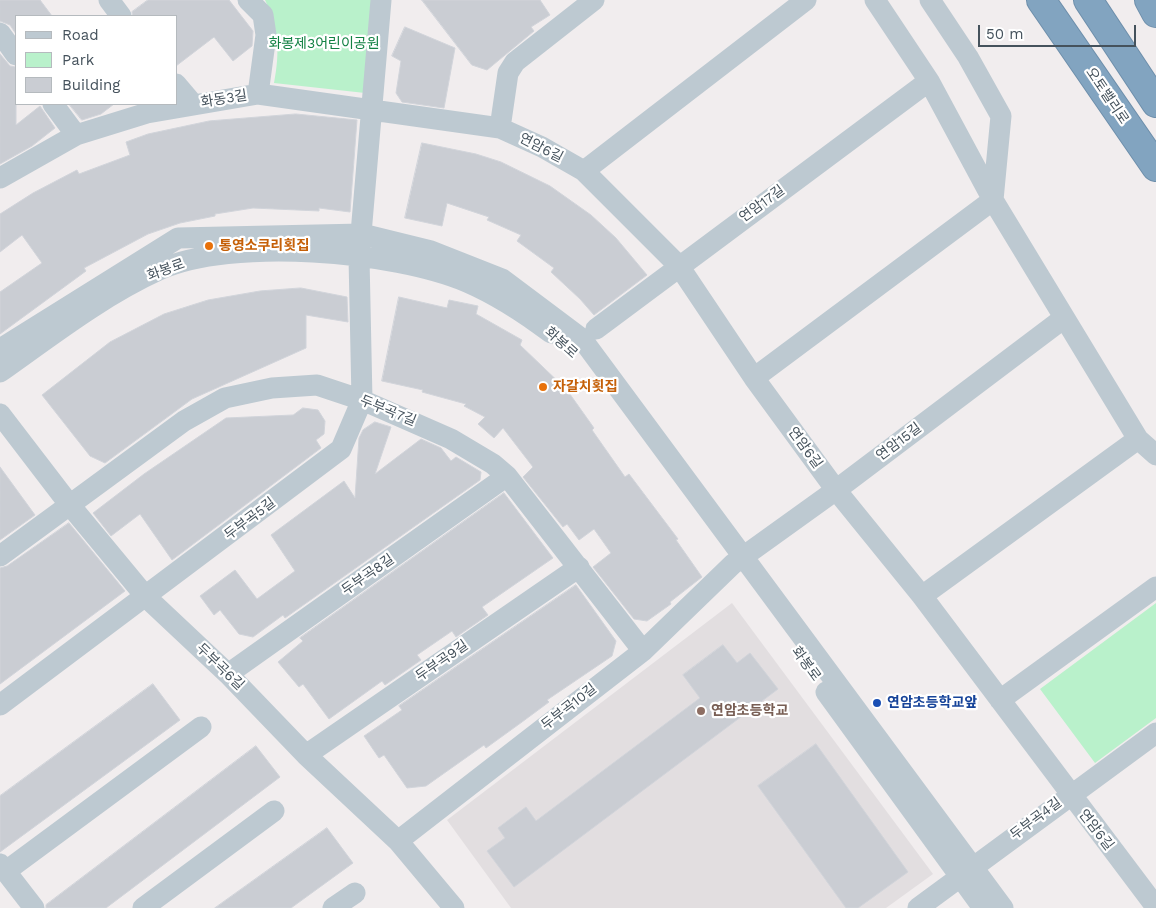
<!DOCTYPE html>
<meta charset="utf-8">
<style>
body{margin:0}
#map{position:relative;width:1156px;height:908px;overflow:hidden;background:#f1edee;font-family:"Work Sans",sans-serif}
canvas{display:block}
.legend{position:absolute;left:15px;top:15px;width:162px;height:90px;box-sizing:border-box;background:#fff;border:1px solid #b5babe;margin:0;padding:6px 9px;list-style:none;font-size:15px;color:#45525c}
.legend li{display:flex;align-items:center;gap:10px;height:25px}
.legend b{width:25px;border:1px solid #b5babe}
.scale{position:absolute;left:978px;top:25px;width:158px;height:22px;box-sizing:border-box;border:2px solid #45525c;border-top:0;padding-left:6px;font-size:15px;line-height:18px;white-space:nowrap;color:#45525c;-webkit-text-stroke:4px #fff;paint-order:stroke}
</style>
<div id="map">
<canvas width="1156" height="908"></canvas>
<ul class="legend">
<li><b style="height:6px;background:#bdc9d1"></b>Road</li>
<li><b style="height:14px;background:#b9f1cb"></b>Park</li>
<li><b style="height:14px;background:#cacdd3"></b>Building</li>
</ul>
<div class="scale">50 m</div>
</div>
<script>
const ctx = document.querySelector('canvas').getContext('2d');
ctx.lineJoin = 'round';
function paint(path, color) { ctx.fillStyle = color; ctx.fill(path, 'evenodd'); }
function trace(path, color, width, dash) { ctx.strokeStyle = color; ctx.lineWidth = width; ctx.lineCap = dash ? 'butt' : 'round'; ctx.setLineDash(dash || []); ctx.stroke(path); }
function write(font, color, halo, rows, align = 'center') {
  ctx.font = font + ' "Work Sans","Noto Sans KR",sans-serif'; ctx.lineWidth = 4.5; ctx.setLineDash([]); ctx.textBaseline = 'middle'; ctx.strokeStyle = halo; ctx.fillStyle = color; for (const [text, x, y, turn = 0] of rows) {
    ctx.save(); ctx.translate(x, y); ctx.rotate((+turn || 0) * Math.PI / 180); ctx.textAlign = isNaN(turn) ? turn : align; if (halo) ctx.strokeText(text, 0, 0); ctx.fillText(text, 0, 0); ctx.restore();
  }
}
paint(new Path2D(`
 M732 603 933 874 886 908H511L447 820Z`), '#e2dee0');
paint(new Path2D(`
 M265 0H375L365 93 274 83C280 52 279 29 265 0Z
 M1156 603V718L1095 763 1040 689Z`), '#b9f1cb');
const building = new Path2D(`
 M0 0H40L52 16H16V34L10 25 0 21Z
 M148 0H229L253 31 252 46 233 61 214 37 176 66V16H133L132 12Z
 M422 0H540L550 15 531 27 534 31 487 70 472 65Z
 M405 27 455 48 444 108 402 102 396 93 401 61 392 56Z
 M0 54 10 66 16 67V125L40 106 55 128 32 146 0 164Z
 M69 104H114L101 114 82 120Z
 M296 114 357 120 350 212 319 208V211L253 208 215 214V216L180 223 148 234 84 268 86 271 0 334V292L42 263 22 235 0 252V214L33 193 77 170 79 174 130 155 126 142 148 134 209 121Z
 M422 143 476 154 501 162 550 186 591 215 616 238 647 275 594 315 580 299 551 272 554 268 517 241 521 235 487 220 489 217 447 203 442 226 405 218Z
 M301 288 347 297 348 322 306 315V348L192 399 105 463 90 456 42 395 110 342 164 314 208 300 260 291Z
 M399 297 447 308 449 300 478 306 476 314 522 340 520 345 567 390 594 428 592 430 625 477 629 474 678 539 676 540 702 577 670 602 671 604 647 621 634 619 593 567 611 553 594 529 579 540 567 524 563 527 523 477 533 467 503 428 494 438 478 424 485 417 464 406 466 404 422 392 423 390 382 381Z
 M303 408 318 410 325 421 324 434 316 440 321 448 172 560 140 514 111 536 93 513 144 474 226 418 293 415Z
 M375 422 391 427 375 474 421 439 441 448 451 461 456 457 481 472 480 480 285 618 283 615 253 637 239 634 220 610 214 615 200 596 235 570 257 599 295 571 271 535 344 481 355 498 359 438 363 430Z
 M0 467 35 515 0 540Z
 M504 493 553 558 482 607 488 615 456 637 452 631 417 655 421 660 385 685 382 681 329 719 303 684 299 687 278 662 303 641 300 638Z
 M69 523 125 591 0 684V568L7 566Z
 M576 585 616 641 612 656 547 700 549 702 522 722 486 748 484 745 426 786 407 788 384 755 379 758 364 736 402 710 399 706Z
 M723 645 737 663 750 653 778 689 514 887 487 851 505 838 498 828 526 807 536 821 700 698 683 675Z
 M153 684 180 720 0 852V796Z
 M816 744 908 872 858 908H846L758 786Z
 M256 746 280 777 106 908H46V905Z
 M327 828 353 863 291 908H215Z`);
paint(building, '#cacdd3');
trace(building, '#d1d4da', 1);
const highway = new Path2D(`
 M1041 0 1156 167
 M1088 0 1156 103
 M1149 0 1156 13`);
trace(highway, '#6e8fab', 30);
trace(new Path2D(`
 M109 0 121 16
 M248 0 263 15 266 35 258 94
 M875 0 929 81 993 200 1138 439 1156 455
 M0 33 16 55
 M176 84 193 104
 M53 104 76 135
 M500 128 508 73 515 62 594 0
 M584 171 806 0
 M0 178 76 135 147 113 258 94 500 128 542 147 584 171 679 266 754 378 836 490 922 596 1156 907
 M596 329 929 81
 M0 349 178 238 362 234 431 251 502 279 582 339 1003 908
 M0 372C51 336 102 296 159 270 232 237 394 251 467 282 497 295 526 314 551 333
 M754 378 993 200 1001 116 968 57 930 0
 M0 414 69 504 146 597 228 674 306 755 398 841 454 908
 M0 556 184 421 225 398 272 388 317 385 362 400 451 439 493 464 507 476 643 651
 M922 596 1138 439
 M228 674 507 476
 M826 692 983 908
 M1000 700 1156 587
 M0 705 341 449 362 400 359 257 381 0
 M306 755 579 567
 M398 841 643 651 733 564 836 490 1064 318
 M0 864 34 908
 M6 871 201 727
 M143 908 274 811
 M333 908 355 893
 M918 908 1156 733`), '#bdc9d1', 21);
trace(highway, '#82a4c0', 28);
for (const [x, y, r, color] of [
 [209,246,5,"#e8710a"],
 [543,387,5,"#e8710a"],
 [877,703,5,"#1a4fb4"],
 [701,711,5,"#8d6e63"]
]) { const dot = new Path2D(); dot.arc(x, y, r, 0, 2 * Math.PI); ctx.fillStyle = color; ctx.fill(dot); trace(dot, '#fff', 2); }
write('14px', '#128143', '#fff', [
 ["화봉제3어린이공원",324,44]
]);
write('14px', '#45525c', '#fff', [
 ["오토밸리로",1107,96,56],
 ["화동3길",224,99,-9],
 ["연암6길",541,148,27],
 ["연암17길",762,204,-36],
 ["화봉로",166,270,-20],
 ["화봉로",561,343,42],
 ["두부곡7길",388,411,22],
 ["연암15길",899,442,-37],
 ["연암6길",805,448,54],
 ["두부곡5길",250,519,-37],
 ["두부곡8길",368,575,-35],
 ["두부곡9길",442,661,-35],
 ["화봉로",806,664,54],
 ["두부곡6길",220,667,44],
 ["두부곡10길",569,707,-38],
 ["두부곡4길",1036,819,-37],
 ["연암6길",1096,830,52]
]);
write('bold 14px', '#c56008', '#fff', [
 ["통영소쿠리횟집",219,246],
 ["자갈치횟집",553,387]
], 'left');
write('bold 14px', '#164399', '#fff', [
 ["연암초등학교앞",887,703]
], 'left');
write('bold 14px', '#785e54', '#fff', [
 ["연암초등학교",711,711]
], 'left');
</script>
